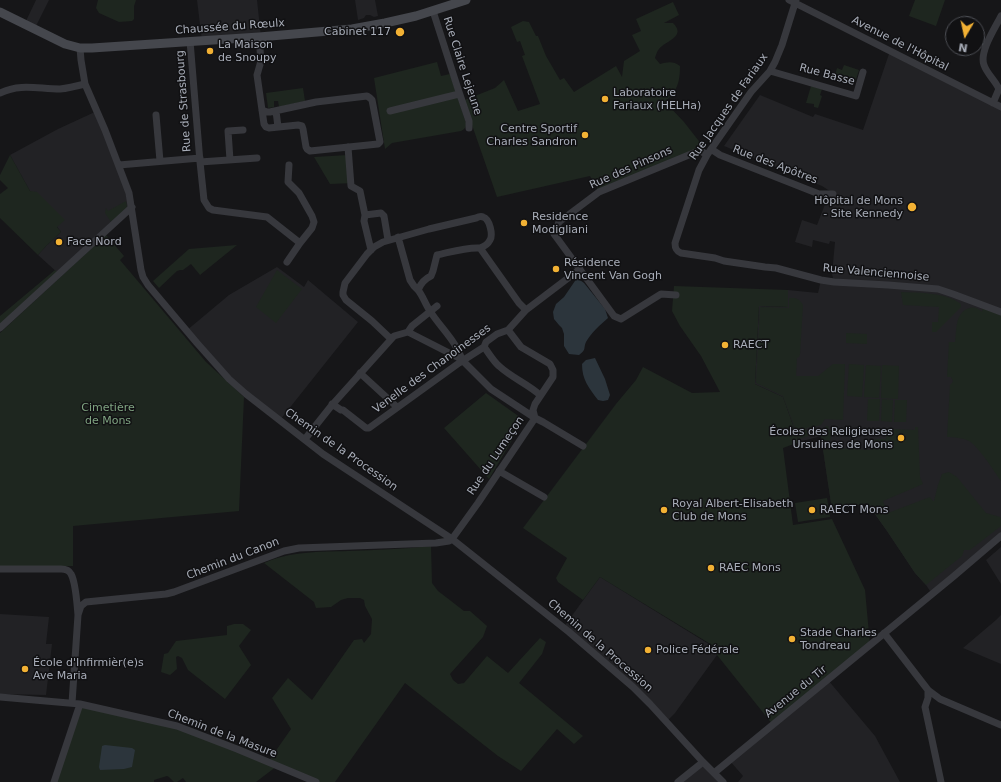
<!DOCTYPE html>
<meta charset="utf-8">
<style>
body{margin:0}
#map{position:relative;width:1001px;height:782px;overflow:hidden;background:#161618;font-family:"DejaVu Sans",sans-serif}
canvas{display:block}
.north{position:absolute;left:945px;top:16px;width:40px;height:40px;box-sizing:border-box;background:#111113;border:1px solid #4d4f55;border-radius:50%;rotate:189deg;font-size:11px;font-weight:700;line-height:16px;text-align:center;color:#a8adb8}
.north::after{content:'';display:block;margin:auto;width:14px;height:18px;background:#f2b134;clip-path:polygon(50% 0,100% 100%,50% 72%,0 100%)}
</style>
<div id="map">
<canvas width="1001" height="782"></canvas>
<div class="north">N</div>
</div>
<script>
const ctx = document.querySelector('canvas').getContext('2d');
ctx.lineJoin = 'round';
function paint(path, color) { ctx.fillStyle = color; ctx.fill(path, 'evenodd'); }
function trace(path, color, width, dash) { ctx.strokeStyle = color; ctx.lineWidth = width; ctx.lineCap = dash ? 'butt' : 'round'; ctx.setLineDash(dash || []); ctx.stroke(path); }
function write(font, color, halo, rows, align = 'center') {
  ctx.font = font + ' "DejaVu Sans",sans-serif'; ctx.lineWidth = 3; ctx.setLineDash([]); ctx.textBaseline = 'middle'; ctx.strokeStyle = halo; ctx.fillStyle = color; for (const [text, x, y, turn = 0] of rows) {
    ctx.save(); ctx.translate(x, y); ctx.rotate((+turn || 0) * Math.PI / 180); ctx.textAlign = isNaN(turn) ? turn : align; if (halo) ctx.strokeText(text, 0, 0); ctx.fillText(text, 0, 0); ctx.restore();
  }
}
paint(new Path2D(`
 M36 0H49L36 26 26 21Z
 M197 0H257L261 37 202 41Z
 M355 0H375L378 16 374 17 370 15H366L364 18 358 20Z
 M890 51 1001 107V536L932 594 926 585 915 573 887 531 867 503 832 510 821 436 799 442 783 397 755 384 759 306 787 307 788 290 818 293 821 280 834 282 832 274 835 242 830 241 829 244 813 240 812 247 795 242 802 220 817 225 829 194 833 193 822 186 724 146 760 95 813 117 815 114 863 130Z
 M97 111 132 207 59 274 38 255 46 246 61 232 30 191 10 155 58 129Z
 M277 267 304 287 308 280 358 322 280 420 246 394 186 331 229 295Z
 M1001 547V584L986 560Z
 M600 577 712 646 717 655 675 713 666 722 650 704 563 628Z
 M0 614 49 617 46 644H52L46 695 0 694Z
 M1001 615V664L963 648 996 620Z
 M828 680 875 736 900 782H738L743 776 730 761Z
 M703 762 723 782H678Z`), '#222225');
paint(new Path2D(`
 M98 0H136L134 6V19L132 21 119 22 99 13 96 8Z
 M915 0H945L936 26 909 16Z
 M673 2 679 15 664 23H673C687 37 665 41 659 49 657 51 656 55 655 58L660 64C668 62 673 61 680 66 680 83 677 91 665 102L684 122 702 145 701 151 598 190 590 176 497 197 472 125 462 101 495 88 504 80 518 111 540 104 522 56 525 55 520 41 517 42 511 27 523 21 529 22 536 36H538L546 56 560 80 564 78 574 92 616 66 622 77 624 61 640 51 632 35 641 31 636 19Z
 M437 62 441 76 450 74 466 123C466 127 465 129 461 131L392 143 385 149 374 78Z
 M844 65 859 70 855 82 835 75 837 68 842 70Z
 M811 86 822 89 820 95 822 96 818 108 814 107V104L806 103Z
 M303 88 305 101 279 107 278 101H274V107L268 108 266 93Z
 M10 155 30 191 37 192 65 220 57 227 61 232 46 246 38 255 0 218V194L8 188 0 180V175Z
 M348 155 354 183 330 184 314 157Z
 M126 201 127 207 124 211 111 222 105 213 106 208 108 211Z
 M106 235 124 256 120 260 206 362 244 397 239 511 73 526V566L0 567V333Z
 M237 245 200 275 191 264 183 270H180L177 271 159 288 153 281 189 249Z
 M55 270 59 274 0 328V316Z
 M277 270 302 289 276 323 256 307Z
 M674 286 788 290V307L759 306 755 384 783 397 799 442 783 448 793 525 832 519 865 590 870 645 773 725 717 655 712 645 600 577 583 600 558 582 556 578 567 558 523 528 616 404 636 380 643 367 692 393 720 392 701 356 680 326 672 311Z
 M901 292C920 293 945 292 961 304V307L936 332H932V322H938L939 307 903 305Z
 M789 298C796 298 799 298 803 305L800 354 799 357 797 358 796 376H818L833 364H845L843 420 825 419 821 425 806 428 808 436 799 439 783 396 756 383 760 307 789 308Z
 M983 305 1001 312V481C994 471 979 447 969 441 963 438 954 437 947 437L950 385 952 383 953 381 951 377H947L949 342H955C956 335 956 323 959 317 964 307 975 304 982 312Z
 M846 333 867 334V344L846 343Z
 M849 364 864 365 862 397 847 396Z
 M866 365 881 366 879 398 864 397Z
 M882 365 899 366 898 399 881 398Z
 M486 393 524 420 489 479 444 428Z
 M868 399H880L879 421H867Z
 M882 399 893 400 892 422 881 421Z
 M895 400H907L906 422H894Z
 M826 426H828L829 430H831L830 448 872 450 875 439H886L888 429 915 430V427H918L920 477 923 484 883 501 888 513 930 497 933 501H934L938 485 942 474 949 472 957 477 986 513 1000 517 1001 519V526L970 550H964L962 556 926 585 915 573 887 531 867 503 832 510 821 436 825 432Z
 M827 498 830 517 798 522 795 503Z
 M431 546 432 583 438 591 442 594 464 611H470L487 626 483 637 450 674 453 680 458 684 464 683 487 656 508 673 540 638 546 642 542 654 519 683 583 736 574 744 557 729 521 771 498 756 405 683 335 782H316L277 766 256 782H186L183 778 177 782H174L169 777 167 776 154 780V782H54L80 704 158 721 268 762 291 729 272 698 288 678 312 700 354 640 362 639 364 643 371 634 372 619 365 606 364 600 360 598H348L341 600 331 607 316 608 314 602 264 563C291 551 319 552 348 551 376 550 403 549 431 546Z
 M234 624H243L251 630 239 646 251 665 225 699 188 670 182 658 178 656 176 657 177 669 170 675 161 672 164 654 168 653 176 641 227 635V626Z`), '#1e261f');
paint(new Path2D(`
 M577 278 584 283 605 309 608 318C600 325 591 333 586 342 583 349 587 349 579 355L569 354 564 346V334L562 328 559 325 554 319 553 312 556 304 564 297Z
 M595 358 605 379 610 395 608 400 603 401 598 400C589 388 582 380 582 364L586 360Z
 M105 745 132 748 135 750 132 767 124 769 100 770 99 767 102 746Z`), '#2c353c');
trace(new Path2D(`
 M789 0 1001 107
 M796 0 782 45 775 62 770 71 751 92 707 155 699 170 675 243C675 248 676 251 681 253L715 258 724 261 765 267 776 268 821 280 834 282 888 285 938 289 953 294 1001 312
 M433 11 458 89 469 121V128
 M259 37 261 61 257 75 264 124 266 127 269 128 298 125 302 126 303 129 306 147 307 149 310 151 378 144 380 142 372 100 370 98 367 96 316 102 270 112H267L262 110
 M190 41 200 162 204 200 209 208 213 210 267 217 300 243 312 228 314 222 312 216 299 193 288 182 289 165
 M80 48 81 60 85 84 105 130 129 193 141 270 143 277 148 285 197 343 229 379 246 394 323 454 452 539 569 632 633 687 650 704 703 762 723 782
 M770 71 856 96 863 72
 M0 93C21 83 38 89 60 89 69 88 77 86 85 84
 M993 103 999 89C995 80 987 74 984 65 979 52 995 28 1001 16
 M276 111 278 127
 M390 111 459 94
 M156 115 160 161
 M348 147 351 186 360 191 365 215
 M711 149 720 155 819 194H833
 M230 160 228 131 243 130
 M200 162 257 158
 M119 165 200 158
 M398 237 410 280 414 286 418 290
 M371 250 364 221 365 215 381 213 384 216 388 240
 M287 262 300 243
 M676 295 661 294 621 319 614 316 554 234 559 222 599 192 696 152 701 151 707 155
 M0 328 132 207
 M508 330 521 347 550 364 553 370V377L535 404 533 410 535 418 543 422 583 446
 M408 332 412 326 437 306
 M391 339 372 321 346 300 343 295V292L345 283 367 254 374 247 383 242 429 229 476 218C478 217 481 216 483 217 490 219 493 235 490 240 488 244 483 247 480 248
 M484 347C489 353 493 361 499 366 512 378 528 384 540 395
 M462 360C457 342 440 327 430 311 425 304 423 296 418 290 421 283 424 279 431 276L433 271 437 255C451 252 466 247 480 248L519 303 526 310
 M360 373 397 407
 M332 404 341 410H343L366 428H369L459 363 484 347 486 342 497 334 508 330 526 310 580 269
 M305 439 332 405 394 336 408 332 461 359 491 389 535 418 478 503 452 539
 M499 471 544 497
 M0 569H61C65 569 69 570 71 574 76 583 77 605 78 615L72 703
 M78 615 81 606 86 602 166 594 174 592 284 551 299 548 436 543 449 541 452 539
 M884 633 928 690 940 699 1001 725
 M928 690V698L925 707 941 782
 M0 697 80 704 177 726 237 749 316 782
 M714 773 954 576 1001 536
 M54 782 80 704
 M678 782 703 762`), '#37383d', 7);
trace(new Path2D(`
 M0 12 65 44 80 48H92L259 37 352 29 385 23 416 16 466 0`), '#45474d', 9);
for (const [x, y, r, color] of [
 [400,32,5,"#f2b134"],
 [210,51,4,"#f2b134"],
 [605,99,4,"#f2b134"],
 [585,135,4,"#f2b134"],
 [912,207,5,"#f2b134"],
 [524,223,4,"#f2b134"],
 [59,242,4,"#f2b134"],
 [556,269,4,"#f2b134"],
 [725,345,4,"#f2b134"],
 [901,438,4,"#f2b134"],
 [664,510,4,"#f2b134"],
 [812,510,4,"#f2b134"],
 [711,568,4,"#f2b134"],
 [792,639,4,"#f2b134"],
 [648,650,4,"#f2b134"],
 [25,669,4,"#f2b134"]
]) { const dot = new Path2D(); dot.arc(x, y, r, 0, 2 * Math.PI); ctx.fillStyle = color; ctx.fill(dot); trace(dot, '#111113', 1.5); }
write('11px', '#a8adb8', '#111113', [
 ["Chaussée du Rœulx",230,27,-4],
 ["Avenue de l'Hôpital",900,44,27],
 ["Rue Claire Lejeune",462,66,72],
 ["Rue Basse",827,75,15],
 ["Rue de Strasbourg",184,101,-94],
 ["Rue Jacques de Fariaux",729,107,-55],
 ["Rue des Apôtres",775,165,21],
 ["Rue des Pinsons",631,168,-24],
 ["Rue Valenciennoise",876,273,5],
 ["Venelle des Chanoinesses",432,369,-36],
 ["Chemin de la Procession",341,450,35],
 ["Rue du Lumeçon",496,456,-56],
 ["Chemin du Canon",233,559,-21],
 ["Chemin de la Procession",600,646,41],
 ["Avenue du Tir",796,692,-39],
 ["Chemin de la Masure",222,734,21]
]);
write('11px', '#a8adb8', '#111113', [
 ["Cabinet 117",391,32,"right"],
 ["La Maison",218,45],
 ["de Snoupy",218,58],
 ["Laboratoire",613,93],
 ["Fariaux (HELHa)",613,106],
 ["Centre Sportif",577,129,"right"],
 ["Charles Sandron",577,142,"right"],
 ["Hôpital de Mons",903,201,"right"],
 ["- Site Kennedy",903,214,"right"],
 ["Residence",532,217],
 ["Modigliani",532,230],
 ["Face Nord",67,242],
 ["Résidence",564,263],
 ["Vincent Van Gogh",564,276],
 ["RAECT",733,345],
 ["Écoles des Religieuses",893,432,"right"],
 ["Ursulines de Mons",893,445,"right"],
 ["Royal Albert-Elisabeth",672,504],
 ["Club de Mons",672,517],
 ["RAECT Mons",820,510],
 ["RAEC Mons",719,568],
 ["Stade Charles",800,633],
 ["Tondreau",800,646],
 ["Police Fédérale",656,650],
 ["École d'Infirmièr(e)s",33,663],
 ["Ave Maria",33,676]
], 'left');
write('11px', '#7fa381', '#111113', [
 ["Cimetière",108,408],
 ["de Mons",108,421]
]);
</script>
